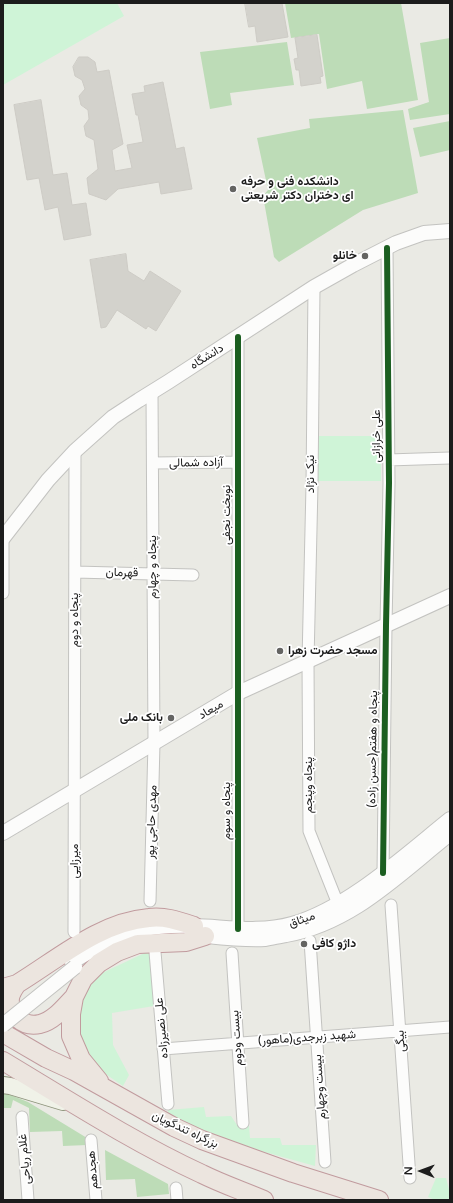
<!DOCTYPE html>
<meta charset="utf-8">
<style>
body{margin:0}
#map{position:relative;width:453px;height:1203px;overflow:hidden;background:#eaeae4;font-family:"Varela Round",sans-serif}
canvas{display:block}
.frame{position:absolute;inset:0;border:4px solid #1c1c1c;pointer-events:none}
.north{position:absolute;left:401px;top:1151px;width:40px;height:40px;-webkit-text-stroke:3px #fff;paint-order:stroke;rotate:271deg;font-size:11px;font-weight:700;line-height:16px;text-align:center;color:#1c1c1c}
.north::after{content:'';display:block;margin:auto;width:14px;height:18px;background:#1c1c1c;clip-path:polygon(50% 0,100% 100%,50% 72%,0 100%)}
</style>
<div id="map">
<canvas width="453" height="1203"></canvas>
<div class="frame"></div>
<div class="north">N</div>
</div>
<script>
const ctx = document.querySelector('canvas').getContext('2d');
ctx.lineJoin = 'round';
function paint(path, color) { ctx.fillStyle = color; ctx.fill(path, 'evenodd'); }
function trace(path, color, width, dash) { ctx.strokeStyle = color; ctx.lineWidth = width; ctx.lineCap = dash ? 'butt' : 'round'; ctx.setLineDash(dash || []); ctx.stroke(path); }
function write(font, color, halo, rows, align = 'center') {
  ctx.font = font + ' "Varela Round",Vazirmatn,sans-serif'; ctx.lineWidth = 3.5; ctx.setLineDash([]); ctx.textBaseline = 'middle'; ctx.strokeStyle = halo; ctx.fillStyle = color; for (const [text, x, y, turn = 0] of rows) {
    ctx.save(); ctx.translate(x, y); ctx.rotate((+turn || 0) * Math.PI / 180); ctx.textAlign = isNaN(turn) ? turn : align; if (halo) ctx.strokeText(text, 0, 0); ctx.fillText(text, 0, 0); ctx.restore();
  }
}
paint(new Path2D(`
 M285 3H401L418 100 367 109 362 81 327 89 319 34 291 38Z
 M450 38V114L410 120 408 109 429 102 420 43Z
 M287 42 294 85 230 93 232 105 210 109 200 52Z
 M403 110 418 193 363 210 279 262 274 257 263 196 268 190 257 138 310 128 309 119Z
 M450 121V150L420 157 413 128Z
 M3 1092 28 1102 87 1138V1145L63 1146 62 1131 30 1132 29 1108 13 1100 11 1108H3Z
 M105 1150 168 1184 169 1194 137 1197 135 1179 106 1180Z`), '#bddcb7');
paint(new Path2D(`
 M3 3H117L124 16 3 85Z
 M316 436H381V481H316Z
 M151 950 154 1006 112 1013 113 1045 129 1075 123 1086 107 1075 93 1062 78 1033 77 1007 87 986 102 973Z
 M204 1107 206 1117 231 1116 237 1125 249 1126 250 1138H280L282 1145H316L315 1166 214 1138 167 1118 168 1110Z
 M436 1178H446L450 1193V1200H435L428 1197Z`), '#cff4d7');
const building = new Path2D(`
 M245 3H282L288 37 257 42 255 26 249 27Z
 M317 35 323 76 320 77 321 83 301 86 299 70H296L294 59 298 58 295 38Z
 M79 57H88L95 62 97 72 109 70 123 144 112 150 115 171 132 168 127 145 143 142 138 115H136L132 94 145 92 144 86 163 82 176 149 184 147 192 189 161 194 159 182 118 189 106 200 89 194 87 178 98 169 94 140 86 136 84 126 89 119 88 110 81 105 79 96 85 89 82 80 75 76 73 67Z
 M41 100 53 175 67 173 72 205 86 203 91 235 64 240 58 207 45 210 39 178 27 180 14 105Z
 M126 254 128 271 144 281 150 271 181 291 156 331 148 326 146 329 117 310 106 327 101 328 90 260Z`);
paint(building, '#d3d2cc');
trace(building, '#cdcbc5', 1);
const minor = new Path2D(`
 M314 287 312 485 308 661 309 831 338 904
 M388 460 450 458
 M153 463 238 462
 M75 572 193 575
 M3 593V538
 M383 873 386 625 389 483 387 248
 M150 901 154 743 152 392
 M391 905 410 1178
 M238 929V337
 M74 932 75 451
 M310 941 325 1162
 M155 952 168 1104
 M232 953 243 1123
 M163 1049 450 1027
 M22 1117 28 1200
 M91 1140 96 1200
 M176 1188 177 1200`);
const tertiary = new Path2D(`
 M3 538 48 480 75 451 113 417 139 400 168 382 314 287 353 265 396 243 424 233 450 231
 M3 833 238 693 450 596
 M207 936C226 938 246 940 265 939 272 938 279 936 286 935 353 923 399 874 450 834
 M72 962C89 952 105 942 123 935 143 927 173 925 195 926 227 927 260 933 292 924 348 908 405 855 450 819`);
const secondary = new Path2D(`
 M3 1085 10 1086 63 1102`);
const trunk = new Path2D(`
 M17 984C14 988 11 992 10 998 8 1015 24 1028 40 1024 54 1021 65 1006 74 997
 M3 988 17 984C58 959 100 922 149 918 165 916 179 921 194 926
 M3 1033 46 1058 74 1071 174 1127 202 1140 293 1173 379 1200
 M3 1061C68 1100 133 1142 202 1174 222 1184 243 1191 264 1200
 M99 1081 81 1059 71 1036V1014L74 997 83 979 99 963 117 952 138 944 186 942 205 936`);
trace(minor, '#c3c3c0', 13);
trace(tertiary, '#c3c3c0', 16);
trace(secondary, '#8e957c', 18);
trace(trunk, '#c19b9e', 20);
trace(minor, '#fcfcfb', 11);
trace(tertiary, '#fcfcfb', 14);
trace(secondary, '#f0f2e8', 16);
trace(trunk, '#ece5df', 18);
const tertiaryBridge = new Path2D(`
 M3 1025 75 967`);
trace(tertiaryBridge, '#c3c3c0', 16, []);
trace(tertiaryBridge, '#fcfcfb', 14);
trace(new Path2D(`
 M383 873 386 625 389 483 387 248
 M238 929V337`), '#1b5e20', 6);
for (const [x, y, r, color] of [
 [233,189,4,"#646462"],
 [365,256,4,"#646462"],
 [280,651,4,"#646462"],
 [171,718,4,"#646462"],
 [304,944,4,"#646462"]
]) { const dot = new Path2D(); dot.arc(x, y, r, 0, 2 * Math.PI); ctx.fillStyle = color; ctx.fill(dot); trace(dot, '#fff', 1.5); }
write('bold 12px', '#1c1c1c', '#fff', [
 ["دانشکده فنی و حرفه",241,182],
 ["ای دختران دکتر شریعتی",241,196],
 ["خانلو",357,256,"right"],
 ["مسجد حضرت زهرا",288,651],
 ["بانک ملی",163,718,"right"],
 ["داژو کافی",312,944]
], 'left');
write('12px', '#1c1c1c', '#fff', [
 ["دانشگاه",207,357,-32],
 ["علی خرازانی",377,436,-90],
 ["آزاده شمالی",196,463,-1],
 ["نیک نژاد",311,474,-90],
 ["نوبخت نجفی",227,515,-90],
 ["پنجاه و چهارم",153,567,-90],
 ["قهرمان",122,573,1],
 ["پنجاه و دوم",75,620,-90],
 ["میعاد",211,710,-31],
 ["(حسن زاده)پنجاه و هفتم",373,749,-89],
 ["پنجاه وپنجم",309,785,-90],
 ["پنجاه و سوم",227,811,-90],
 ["مهدی حاجی پور",152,822,-88],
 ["میرزایی",75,861,-90],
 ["میثاق",302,920,-19],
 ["علی نصیرزاده",162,1028,-95],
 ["بیست ودوم",237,1038,-94],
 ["شهید زبرجدی(ماهور)",307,1038,-4],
 ["بیگی",401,1041,-94],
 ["بیست وچهارم",320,1087,-94],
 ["بزرگراه تندگویان",185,1130,25],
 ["غلام ریاحی",25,1159,-95],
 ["هجدهم",93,1170,-95]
]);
</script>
